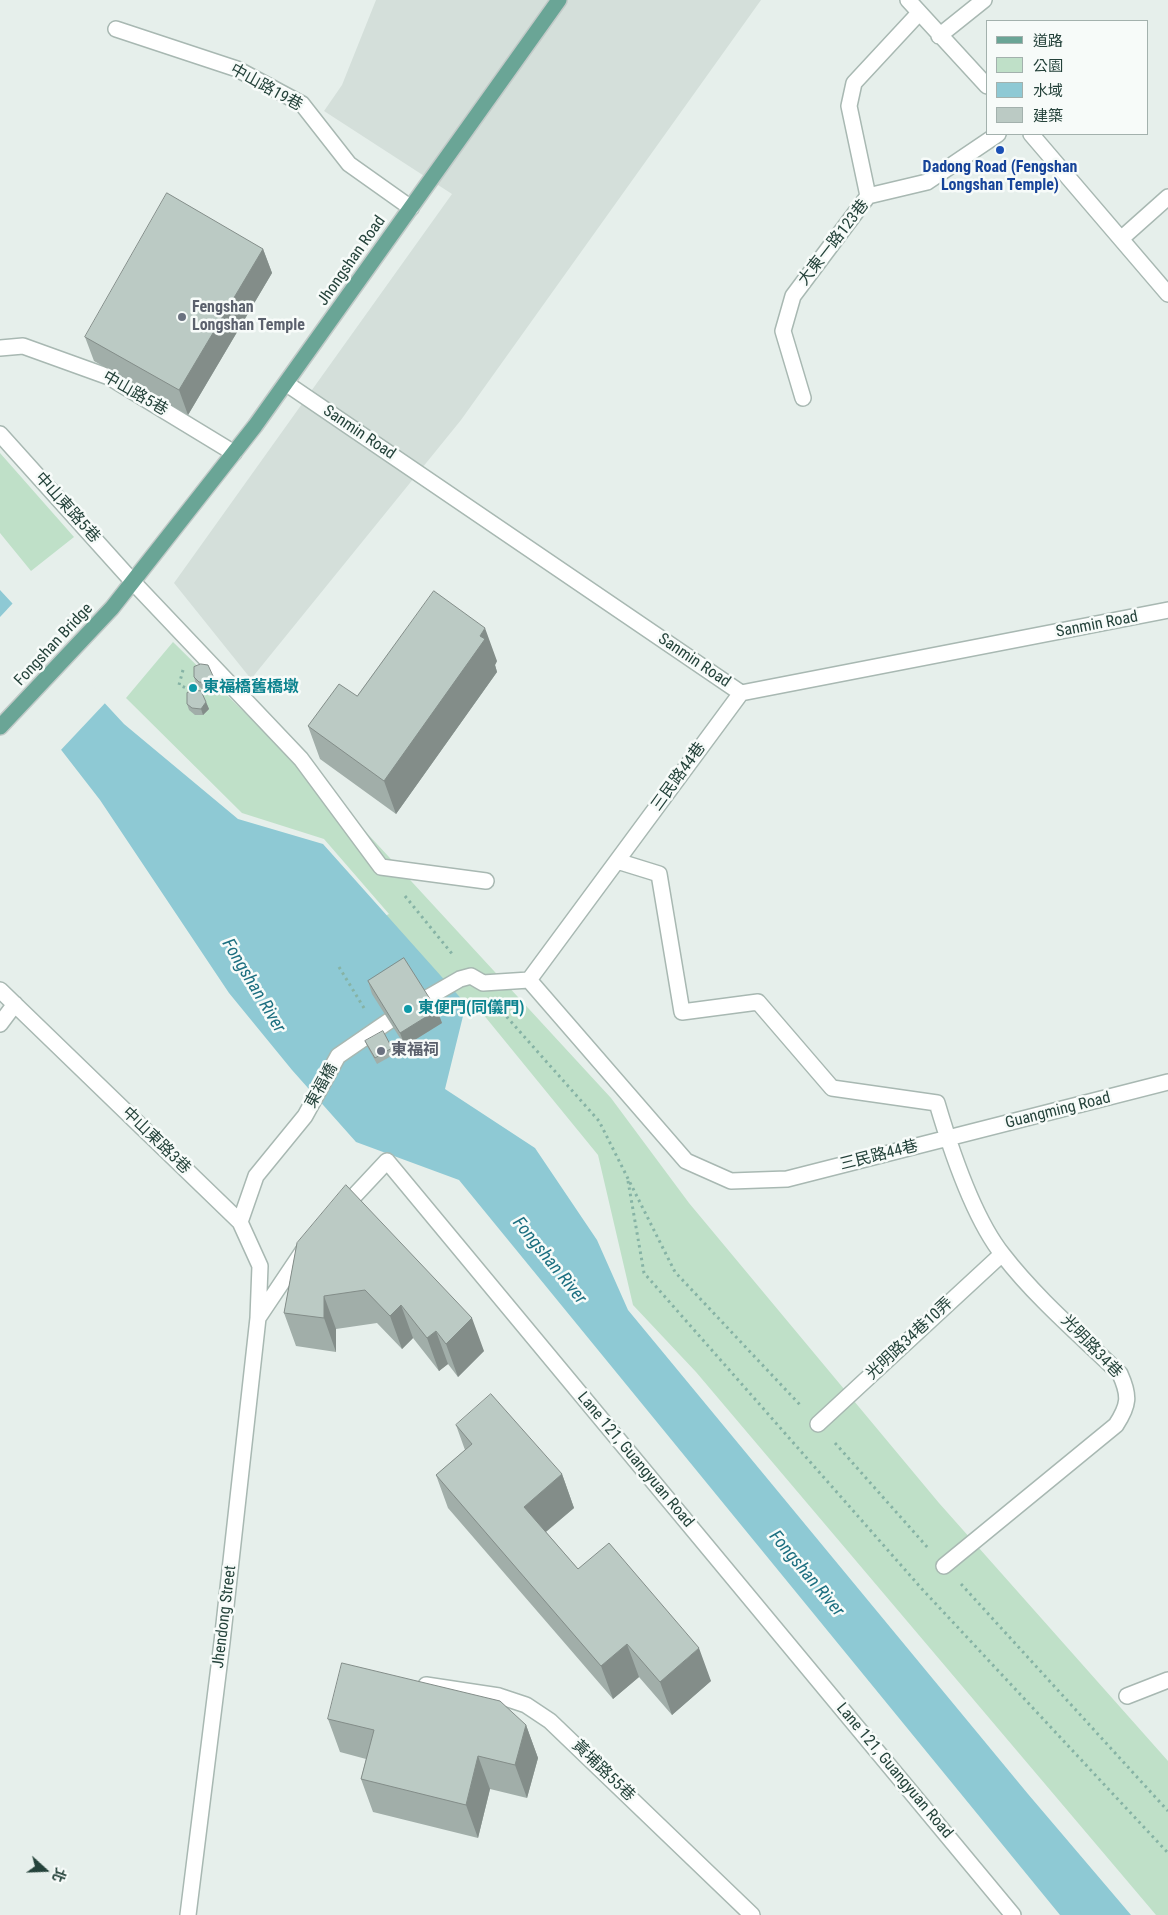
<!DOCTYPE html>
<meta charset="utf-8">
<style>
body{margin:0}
#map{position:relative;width:1168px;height:1915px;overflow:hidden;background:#e6efeb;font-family:"Roboto Condensed","Noto Sans TC",sans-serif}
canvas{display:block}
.legend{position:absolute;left:986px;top:20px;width:162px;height:115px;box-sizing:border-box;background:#f7fbf9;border:1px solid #a3b1ad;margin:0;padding:6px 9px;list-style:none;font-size:15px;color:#24423a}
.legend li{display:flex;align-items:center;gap:10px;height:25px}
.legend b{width:25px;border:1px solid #a3b1ad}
.north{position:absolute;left:20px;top:1845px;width:50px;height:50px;-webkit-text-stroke:4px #f7fbf9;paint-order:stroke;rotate:110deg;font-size:14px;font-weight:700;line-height:20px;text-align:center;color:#24423a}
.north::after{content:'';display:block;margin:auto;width:18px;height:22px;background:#24423a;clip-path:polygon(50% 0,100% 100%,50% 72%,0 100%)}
</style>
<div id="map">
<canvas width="1168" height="1915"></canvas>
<ul class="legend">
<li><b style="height:6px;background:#6aa596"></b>道路</li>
<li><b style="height:14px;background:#bfe0c8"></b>公園</li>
<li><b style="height:14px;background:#8ec9d4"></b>水域</li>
<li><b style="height:14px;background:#bbcac4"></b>建築</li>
</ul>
<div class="north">北</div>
</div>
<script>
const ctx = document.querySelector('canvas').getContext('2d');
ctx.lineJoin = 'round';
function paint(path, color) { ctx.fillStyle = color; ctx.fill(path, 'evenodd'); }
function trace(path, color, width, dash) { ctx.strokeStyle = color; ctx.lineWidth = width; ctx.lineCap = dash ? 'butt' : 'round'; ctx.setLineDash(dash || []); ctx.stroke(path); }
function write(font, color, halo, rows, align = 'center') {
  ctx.font = font + ' "Roboto Condensed","Noto Sans TC",sans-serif'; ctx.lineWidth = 5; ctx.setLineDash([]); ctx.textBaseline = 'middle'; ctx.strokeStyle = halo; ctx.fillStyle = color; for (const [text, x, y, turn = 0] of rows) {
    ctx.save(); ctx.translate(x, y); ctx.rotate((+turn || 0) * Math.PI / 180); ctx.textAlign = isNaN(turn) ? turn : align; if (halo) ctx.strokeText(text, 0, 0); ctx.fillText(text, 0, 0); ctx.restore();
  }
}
paint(new Path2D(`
 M376 0H761L461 420 251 679 174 583 452 194 324 111 342 85Z`), '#d4dfda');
paint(new Path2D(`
 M0 453 74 537 31 571 0 533Z
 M173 642 365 831 611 1098 689 1203 939 1503 1168 1761V1915H1156L696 1372 633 1305 598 1155 478 1008 447 1024 318 948 389 914 324 839 242 813 126 698Z`), '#bfe0c8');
paint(new Path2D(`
 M0 590 124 724 238 819 323 844 466 1004 445 1089 535 1148 597 1240 628 1310 1028 1794 1131 1915H1060L459 1180 356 1142 292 1070 229 993 100 800 0 671Z`), '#8ec9d4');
paint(new Path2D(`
 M14 602 107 701 59 752 0 675V617Z`), '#e6efeb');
const minor = new Path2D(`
 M908 0 987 86
 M116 29 237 69 302 104 349 164 411 208
 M939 36 984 0
 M1031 134 1168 294
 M868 196 849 106 854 83 919 13
 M1122 238 1168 197
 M0 348 23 346 109 377 234 453
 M287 384 741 693 1168 610
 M803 398 783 331 793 296 868 196 927 182 998 134
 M0 434 133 582 301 759 381 867 486 881
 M741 693 529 980 686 1161 731 1181 787 1179 1168 1082
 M617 861 659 874 682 1012 758 1002 832 1088 937 1103C950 1147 974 1219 1003 1255 1037 1299 1081 1336 1120 1374 1130 1396 1129 1405 1116 1425L944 1566
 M0 990 240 1222 260 1266 258 1318 222 1642 188 1915
 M427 998 460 979 471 976 483 983 529 980
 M0 1024 15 1004
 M343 1208 387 1161 1013 1915
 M240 1222 256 1176 305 1116 338 1056 389 1021
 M258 1318 303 1251
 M818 1424 1002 1254
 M426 1685 499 1696 526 1705 550 1721 752 1915
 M1127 1696 1168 1680`);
const major = new Path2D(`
 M0 727 112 608 255 426 559 0`);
trace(minor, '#a8b8b2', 18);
trace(major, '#c2cac8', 18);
trace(new Path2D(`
 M183 670 179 685 196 692
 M405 896 453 955
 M339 967 364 1008
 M498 1007 599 1121 675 1272 802 1407
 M628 1181 644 1273 922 1589 1168 1853
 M835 1443 928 1548
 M961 1584 1168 1811`), '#86b3a5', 3, [2.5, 4]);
trace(minor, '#fff', 15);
trace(major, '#6aa596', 15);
paint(new Path2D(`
 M263 249 272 273 188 415 94 361 85 337Z
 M497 661 495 665 497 672 396 814 320 759 308 726 357 696Z
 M194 677 216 683 210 689H202L196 684Z
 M206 702 209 709 203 715H195L189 710 187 704Z
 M368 981 437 1010 442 1023 405 1046 372 994Z
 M365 1041 392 1048 395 1054 377 1064 368 1048Z
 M297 1243 484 1351 458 1377 448 1364 439 1371 413 1338 402 1349 377 1323 336 1329V1352L296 1346 284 1313Z
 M456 1425 562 1474 574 1508 546 1532 578 1569 711 1681 672 1715 639 1677 613 1699 448 1508 436 1475 465 1450Z
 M328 1719 526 1725 538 1758 527 1798 490 1789 478 1838 373 1812 361 1779 366 1759 340 1752Z`), '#a1aea9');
paint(new Path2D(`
 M263 249 272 273 188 415 179 390Z
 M485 628 497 661 495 665 497 672 396 814 384 781Z
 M213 676 216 683 210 689 208 683Z
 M206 702 209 709 203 715 201 709Z
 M437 1010 442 1023 405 1046 400 1033Z
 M324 1296 336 1329V1352L324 1318Z
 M401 1305 413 1338 402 1349 390 1316Z
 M472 1318 484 1351 458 1377 446 1344Z
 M436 1331 448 1364 439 1371 427 1338Z
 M562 1474 574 1508 536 1540 524 1507Z
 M627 1644 639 1677 613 1699 601 1666Z
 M699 1648 711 1681 672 1715 660 1682Z
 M526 1725 538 1758 527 1798 515 1765Z
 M478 1756 490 1789 478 1838 466 1805Z`), '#838d89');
const building = new Path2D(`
 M167 193 263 249 179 390 85 337Z
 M434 591 485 628 480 636 485 639 384 781 308 726 339 684 357 696Z
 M201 664 208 665 213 676 208 683 199 682 194 677V667Z
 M194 690 201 691 206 702 201 709 192 708 187 704V693Z
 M404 958 437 1010 400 1033 368 981Z
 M383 1031 392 1048 375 1058 365 1041Z
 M346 1185 472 1318 446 1344 436 1331 427 1338 401 1305 390 1316 365 1290 324 1296V1318L284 1313 297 1243Z
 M491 1394 562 1474 524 1507 578 1569 609 1543 699 1648 660 1682 627 1644 601 1666 436 1475 472 1444 456 1425Z
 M342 1663 500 1701 526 1725 515 1765 478 1756 466 1805 361 1779 374 1730 328 1719Z`);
paint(building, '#bbcac4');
trace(building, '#838d89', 1);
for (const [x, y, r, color] of [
 [1000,150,5,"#1a4fb4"],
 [182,317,5,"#6b7280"],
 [193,688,5,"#0f9aa8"],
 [408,1009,5,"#0f9aa8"],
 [381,1051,5,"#6b7280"]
]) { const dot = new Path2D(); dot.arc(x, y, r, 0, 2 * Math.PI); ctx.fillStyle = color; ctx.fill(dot); trace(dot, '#f7fbf9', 2); }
write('16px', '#24423a', '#f7fbf9', [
 ["中山路19巷",266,88,29],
 ["大東一路123巷",834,243,-52],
 ["Jhongshan Road",352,261,-55],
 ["中山路5巷",135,394,30],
 ["Sanmin Road",359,433,34],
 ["中山東路5巷",67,508,48],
 ["Sanmin Road",1097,625,-11],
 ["Fongshan Bridge",54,645,-47],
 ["Sanmin Road",694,661,34],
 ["三民路44巷",679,777,-54],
 ["東福橋",322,1086,-61],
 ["Guangming Road",1058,1111,-14],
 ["中山東路3巷",156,1141,44],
 ["三民路44巷",879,1156,-14],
 ["光明路34巷10弄",910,1339,-43],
 ["光明路34巷",1091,1347,46],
 ["Lane 121, Guangyuan Road",635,1460,50],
 ["Jhendong Street",225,1617,-83],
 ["黃埔路55巷",603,1771,44],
 ["Lane 121, Guangyuan Road",894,1771,50]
]);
write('bold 16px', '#164399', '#f7fbf9', [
 ["Dadong Road (Fengshan",1000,168],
 ["Longshan Temple)",1000,186]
]);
write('bold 16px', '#5b616d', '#f7fbf9', [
 ["Fengshan",192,308],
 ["Longshan Temple",192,326],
 ["東福祠",391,1051]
], 'left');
write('bold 16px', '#0d838f', '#f7fbf9', [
 ["東福橋舊橋墩",203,688],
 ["東便門(同儀門)",418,1009]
], 'left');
write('italic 18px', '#1c6f80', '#f7fbf9', [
 ["Fongshan River",253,986,59],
 ["Fongshan River",549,1261,51],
 ["Fongshan River",806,1574,50]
]);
</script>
